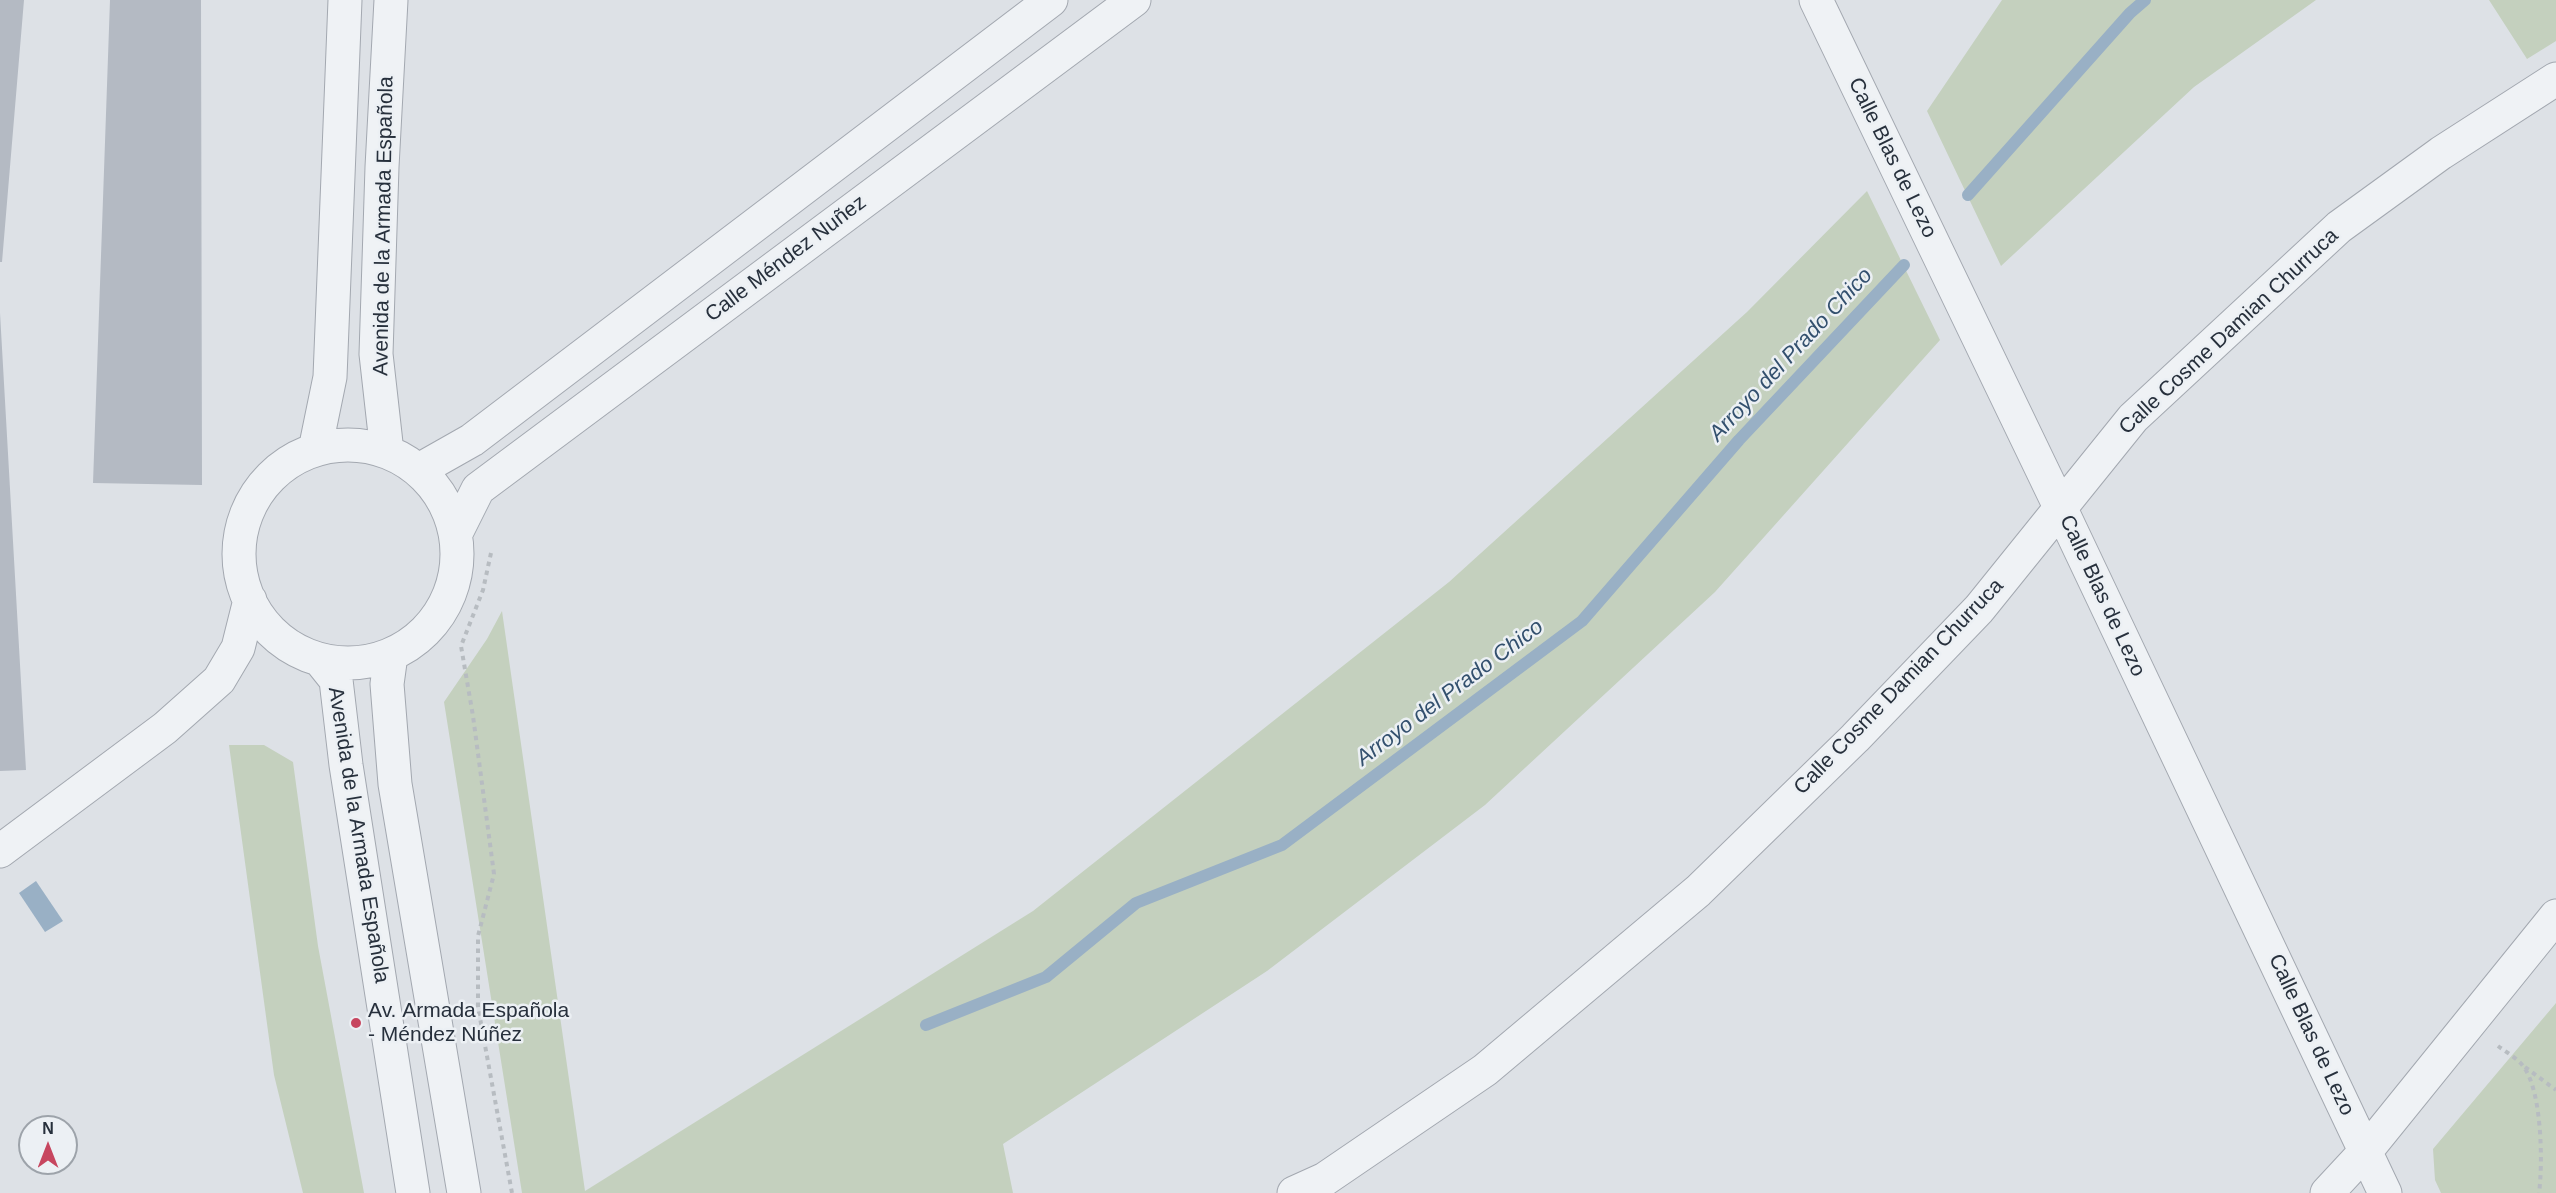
<!DOCTYPE html>
<meta charset="utf-8">
<style>
body{margin:0}
#map{position:relative;width:2556px;height:1193px;overflow:hidden;background:#dde1e6;font-family:Helvetica,sans-serif}
canvas{display:block}
.north{position:absolute;left:18px;top:1115px;width:60px;height:60px;box-sizing:border-box;background:#ecf0f4;border:2px solid #9da3aa;border-radius:50%;rotate:0deg;font-size:16px;font-weight:700;line-height:24px;text-align:center;color:#27303c}
.north::after{content:'';display:block;margin:auto;width:21px;height:27px;background:#c7465f;clip-path:polygon(50% 0,100% 100%,50% 72%,0 100%)}
</style>
<div id="map">
<canvas width="2556" height="1193"></canvas>
<div class="north">N</div>
</div>
<script>
const ctx = document.querySelector('canvas').getContext('2d');
ctx.lineJoin = 'round';
function paint(path, color) { ctx.fillStyle = color; ctx.fill(path, 'evenodd'); }
function trace(path, color, width, dash) { ctx.strokeStyle = color; ctx.lineWidth = width; ctx.lineCap = dash ? 'butt' : 'round'; ctx.setLineDash(dash || []); ctx.stroke(path); }
function write(font, color, halo, rows, align = 'center') {
  ctx.font = font + ' Helvetica,sans-serif'; ctx.lineWidth = 5; ctx.setLineDash([]); ctx.textBaseline = 'middle'; ctx.strokeStyle = halo; ctx.fillStyle = color; for (const [text, x, y, turn = 0] of rows) {
    ctx.save(); ctx.translate(x, y); ctx.rotate((+turn || 0) * Math.PI / 180); ctx.textAlign = isNaN(turn) ? turn : align; if (halo) ctx.strokeText(text, 0, 0); ctx.fillText(text, 0, 0); ctx.restore();
  }
}
paint(new Path2D(`
 M2002 0H2316L2194 87 2001 266 1927 111Z
 M2489 0H2556V41L2527 59Z
 M1867 191 1940 340 1715 592 1485 805 1267 971 1003 1144 1013 1193H522L444 702 487 639 502 611 585 1191 1033 911 1449 582 1747 312Z
 M229 745H264L293 762 318 946 364 1193H303L274 1075Z
 M2556 1003V1193H2441L2435 1180 2433 1149Z`), '#c4d0be');
paint(new Path2D(`
 M36 881 63 921 45 932 19 893Z`), '#99b0c5');
trace(new Path2D(`
 M1968 195 2130 13 2145 0
 M926 1025 1046 977 1136 903 1282 845 1582 621 1739 440 1904 265`), '#99b0c5', 12);
paint(new Path2D(`
 M0 0H24L2 262H0Z
 M110 0H201L202 485 93 483Z
 M0 313 26 770 0 771Z`), '#b4bac3');
const minor = new Path2D(`
 M1816 0 2060 507 2385 1193
 M239 554a109 109 0 1 1 218 0a109 109 0 1 1-218 0Z
 M315 450 330 377 345 0
 M387 452 376 354 382 167 391 0
 M419 470 472 440 1051 0
 M456 533 478 489 1134 0
 M391 655 387 684 395 784 464 1193
 M320 660 336 680 346 765 413 1193
 M0 851 165 728 219 680 238 648 250 600
 M1294 1193 1325 1179 1485 1070 1698 891 1855 738 1979 609 2133 418 2339 227 2441 153 2556 79
 M2327 1193 2366 1151 2556 916`);
trace(minor, '#a3a8b0', 35);
trace(new Path2D(`
 M491 553 483 590 461 646 473 716 494 874 478 936V1007L512 1193
 M2498 1046C2506 1052 2517 1058 2523 1066 2542 1090 2543 1163 2539 1193
 M2525 1067 2556 1090`), '#b7bcc1', 4, [4.5, 4.5]);
trace(minor, '#eff2f5', 33);
for (const [x, y, r, color] of [
 [356,1023,6,"#c7465f"]
]) { const dot = new Path2D(); dot.arc(x, y, r, 0, 2 * Math.PI); ctx.fillStyle = color; ctx.fill(dot); trace(dot, '#ecf0f4', 2); }
write('21px', '#27303c', '#ecf0f4', [
 ["Calle Blas de Lezo",1892,158,64],
 ["Avenida de la Armada Española",384,226,-89],
 ["Calle Méndez Nuñez",786,259,-37],
 ["Calle Cosme Damian Churruca",2229,332,-43],
 ["Calle Blas de Lezo",2102,596,65],
 ["Calle Cosme Damian Churruca",1899,687,-46],
 ["Avenida de la Armada Española",358,835,81],
 ["Calle Blas de Lezo",2311,1035,65]
]);
write('21px', '#27303c', '#ecf0f4', [
 ["Av. Armada Española",368,1011],
 ["- Méndez Núñez",368,1035]
], 'left');
write('italic 22px', '#33506e', '#ecf0f4', [
 ["Arroyo del Prado Chico",1791,355,-47],
 ["Arroyo del Prado Chico",1450,693,-37]
]);
</script>
